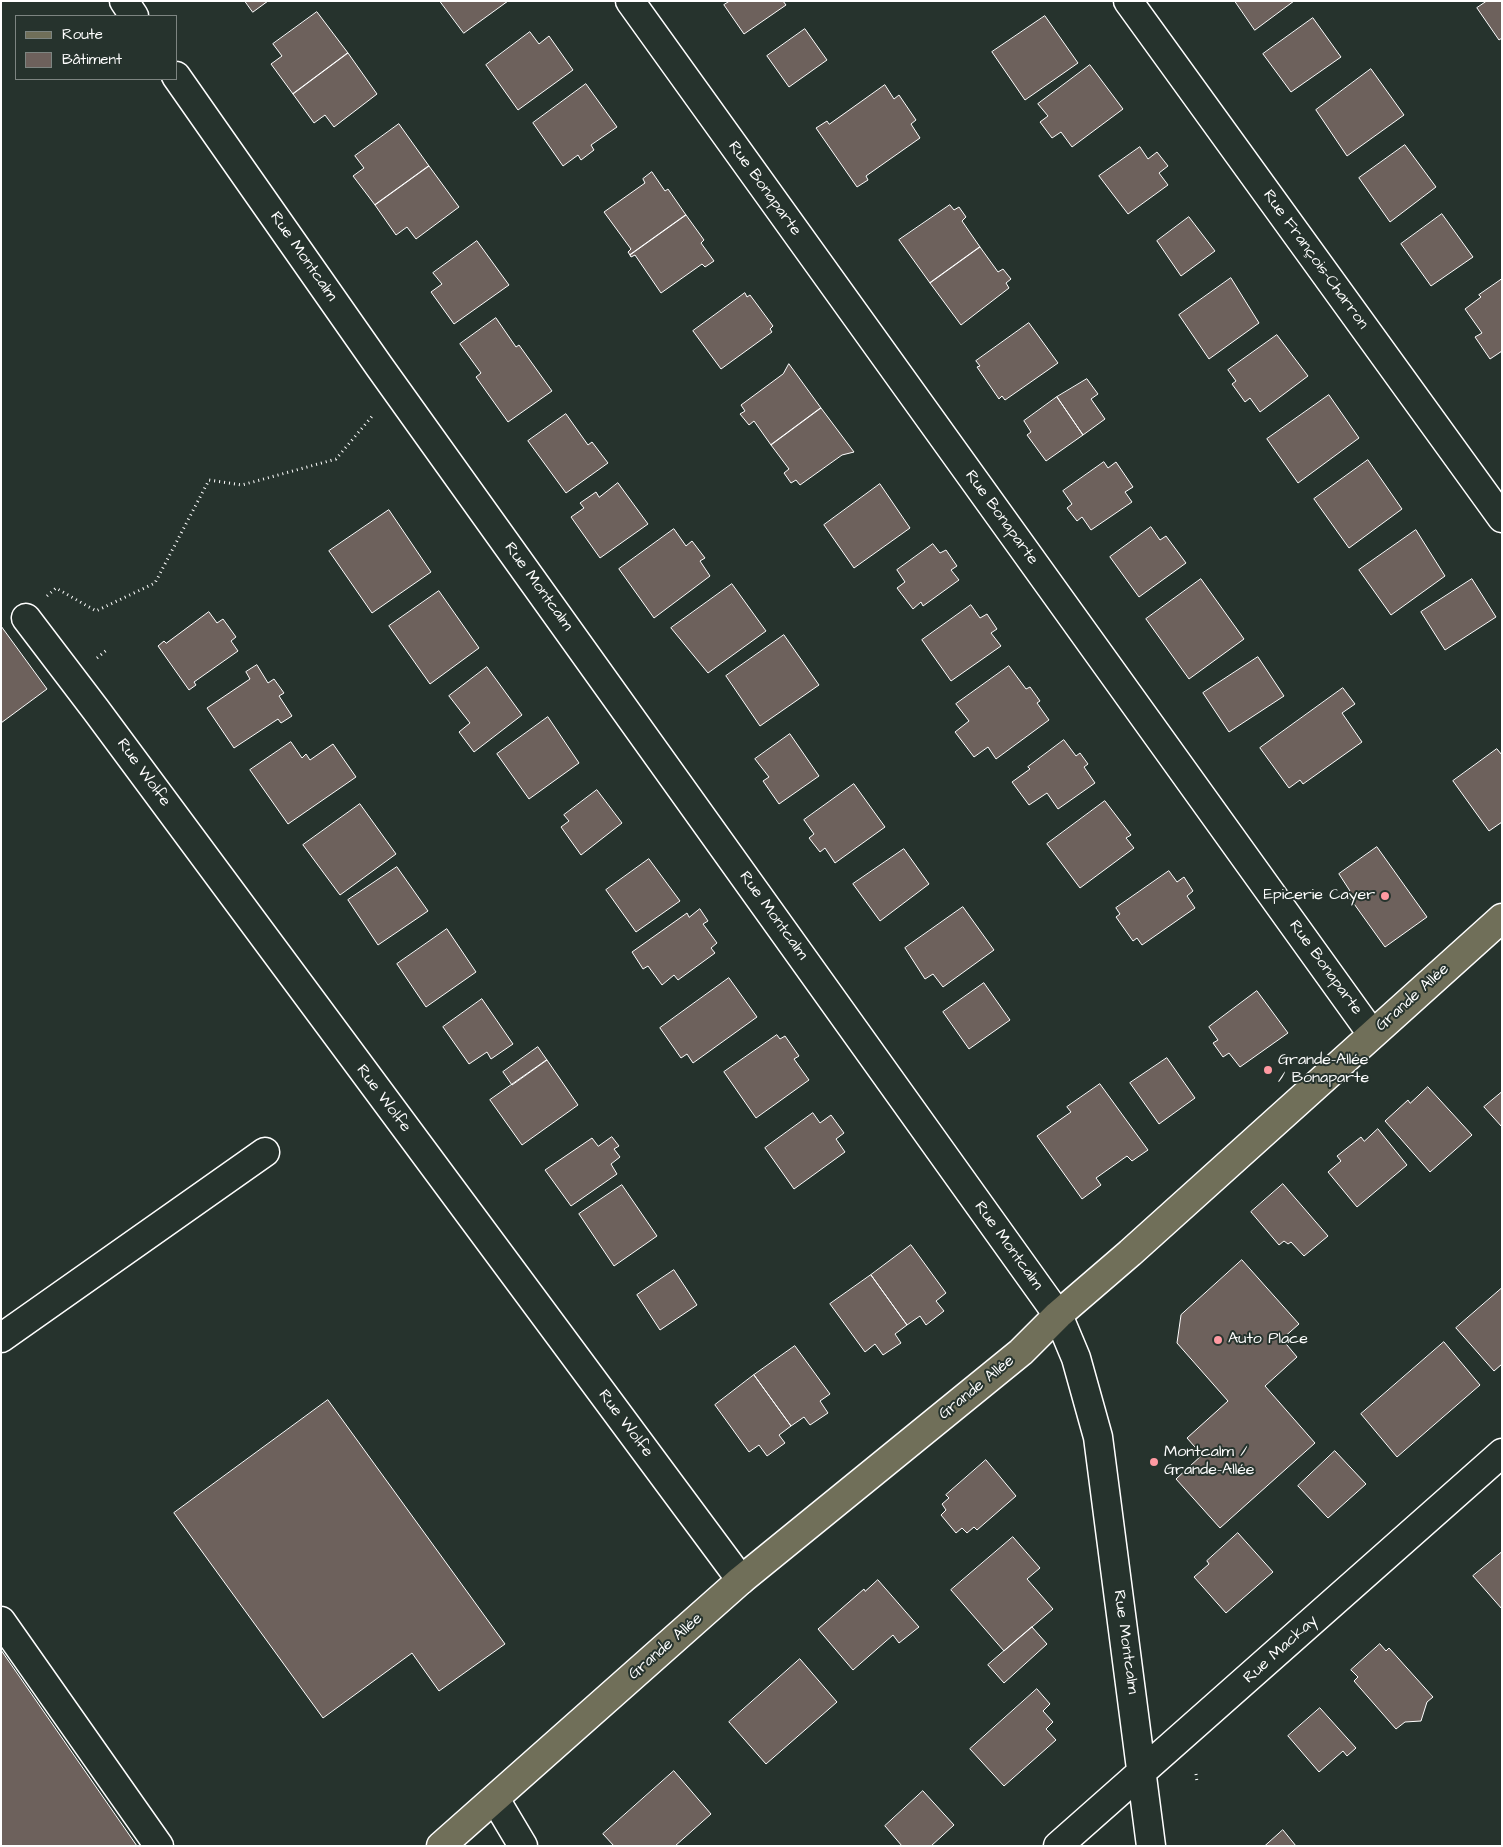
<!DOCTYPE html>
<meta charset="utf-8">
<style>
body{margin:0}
#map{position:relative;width:1503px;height:1847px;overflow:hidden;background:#26332d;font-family:"Architects Daughter",sans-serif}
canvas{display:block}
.frame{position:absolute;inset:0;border:2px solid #fff;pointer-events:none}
.legend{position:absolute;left:15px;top:15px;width:162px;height:65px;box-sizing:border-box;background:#26332d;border:1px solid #7d8581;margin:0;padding:6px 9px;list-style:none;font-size:15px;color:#fff}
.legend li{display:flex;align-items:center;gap:10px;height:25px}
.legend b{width:25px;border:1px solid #7d8581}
</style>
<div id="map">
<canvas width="1503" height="1847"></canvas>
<div class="frame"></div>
<ul class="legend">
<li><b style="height:6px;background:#706f59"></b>Route</li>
<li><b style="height:14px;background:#6d615c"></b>Bâtiment</li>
</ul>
</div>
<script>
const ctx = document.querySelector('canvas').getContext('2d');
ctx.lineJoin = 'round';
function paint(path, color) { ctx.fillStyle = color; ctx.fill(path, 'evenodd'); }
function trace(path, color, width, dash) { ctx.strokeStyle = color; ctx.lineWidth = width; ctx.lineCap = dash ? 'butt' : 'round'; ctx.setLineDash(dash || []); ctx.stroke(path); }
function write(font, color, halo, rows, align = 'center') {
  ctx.font = font + ' "Architects Daughter",sans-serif'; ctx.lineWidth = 4; ctx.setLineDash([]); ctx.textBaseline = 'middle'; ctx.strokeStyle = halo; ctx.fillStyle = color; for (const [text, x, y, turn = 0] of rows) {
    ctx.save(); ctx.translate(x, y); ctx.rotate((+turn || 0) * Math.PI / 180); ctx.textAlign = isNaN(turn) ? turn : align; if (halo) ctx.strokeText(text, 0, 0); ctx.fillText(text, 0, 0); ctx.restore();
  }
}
const building = new Path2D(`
 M245 1H268L253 12Z
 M440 1H508L464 33Z
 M730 1H783L786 5 744 34 724 5Z
 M1235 1H1294L1255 30Z
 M1487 1H1502V38L1499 40 1477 8Z
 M317 12 348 53 293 94 271 64 282 56 273 44Z
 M1045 16 1078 63 1025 100 992 52Z
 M1313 18 1341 57 1291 92 1263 54Z
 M805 29 827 60 789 87 767 56Z
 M530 32 539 44 549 36 573 70 518 110 486 65Z
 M348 53 377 94 334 127 325 115 314 123 293 94Z
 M1090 65 1123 109 1072 147 1061 132 1052 138 1040 122 1048 116 1038 104Z
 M1371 69 1404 115 1347 156 1316 110Z
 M586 84 617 127 591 145 594 150 581 160 578 155 563 166 533 123Z
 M885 85 894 99 899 95 916 120 911 124 920 138 866 176 868 180 857 187 816 128 827 121 829 124Z
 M399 124 429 166 375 205 353 176 364 168 355 156Z
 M1405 145 1436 187 1390 222 1359 178Z
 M1140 147 1148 159 1157 152 1168 166 1159 173 1168 185 1128 214 1099 176Z
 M429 166 459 207 416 239 407 227 396 235 375 205Z
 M652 172 665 191 668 189 686 215 630 255 628 252 631 249 604 212 645 183 643 179Z
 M950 205 954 210 959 207 966 217 962 221 980 247 930 283 899 240Z
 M1442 214 1473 257 1431 286 1401 244Z
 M686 215 704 240 701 243 714 261 705 267 702 264 661 293 635 255 631 257 630 255Z
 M1189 217 1215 251 1181 276 1157 241Z
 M477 241 509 285 454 324 431 292 442 284 433 273Z
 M980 247 998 272 1003 269 1011 279 1006 283 1009 288 961 325 930 283Z
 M1231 278 1259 323 1209 359 1179 315Z
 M1502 279V351L1490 359 1475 337 1482 333 1465 309 1481 297 1479 295Z
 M745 293 747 297 750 295 773 326 770 329 772 332 721 369 693 331Z
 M496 318 516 347 519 345 552 391 508 422 476 377 481 373 460 344Z
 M1029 323 1058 363 1005 400 1002 396 999 399 977 367 980 366 976 361Z
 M1277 335 1308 376 1260 412 1250 398 1245 402 1232 384 1236 381 1228 370Z
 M789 364 821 408 771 445 754 421 749 425 740 414 745 411 741 405 783 374Z
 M1087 379 1098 394 1091 399 1105 419 1083 435 1057 397Z
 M1329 395 1359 438 1298 483 1267 439Z
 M1057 397 1083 435 1046 461 1027 435 1031 432 1024 421Z
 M821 408 854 452 842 455 800 485 796 480 791 483 784 473 789 469 771 445Z
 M566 414 588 445 592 442 608 463 566 493 528 441Z
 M1368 460 1402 509 1349 548 1314 499Z
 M1104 462 1108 468 1116 462 1133 487 1125 492 1132 502 1091 530 1082 517 1077 521 1067 508 1072 504 1063 491Z
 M618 483 648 524 600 558 571 517 584 508 580 503 596 492 599 497Z
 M880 484 910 528 854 568 824 525Z
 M389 510 431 572 372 613 329 551Z
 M1151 527 1160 540 1166 536 1186 563 1139 597 1110 557Z
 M674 529 686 546 692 541 705 558 700 561 710 576 654 618 619 569Z
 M1416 530 1445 576 1391 615 1359 570Z
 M933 544 940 553 946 550 957 566 951 570 959 580 923 606 921 602 913 609 897 588 905 582 897 570Z
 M1201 579 1244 639 1189 679 1146 619Z
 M1472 579 1496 617 1445 650 1421 612Z
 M732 584 766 631 708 673 671 628Z
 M439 591 479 648 430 684 389 626Z
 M971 605 980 618 987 614 997 629 991 633 1001 646 951 681 922 640Z
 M209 612 217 623 223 619 236 637 231 641 238 651 194 682 196 685 189 690 158 646 164 641 166 643Z
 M1 626 47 689 1 723Z
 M784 635 819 685 760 726 726 676Z
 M1258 657 1284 696 1229 732 1203 693Z
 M257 665 268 683 274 679 284 693 279 696 292 716 281 723 278 719 234 748 207 708 250 679 246 672Z
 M1009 666 1026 689 1030 687 1040 701 1037 703 1049 720 996 759 988 747 974 757 955 732 969 721 956 704Z
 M487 667 522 715 474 752 459 732 470 723 449 696Z
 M1343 688 1355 704 1342 713 1362 742 1303 784 1300 780 1289 788 1260 748Z
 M548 717 579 763 529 799 497 754Z
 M790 734 819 776 779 804 763 781 769 777 755 759Z
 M1064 740 1076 756 1080 753 1088 764 1084 767 1095 783 1058 809 1047 793 1029 805 1012 782 1030 769 1028 767Z
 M291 742 302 758 306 754 310 760 333 744 356 777 288 824 250 770Z
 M1497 749 1502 755V822L1489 831 1453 781Z
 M854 784 885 827 835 863 825 848 820 852 809 838 814 834 804 820Z
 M597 790 622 823 581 855 561 827 569 821 564 815Z
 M1105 801 1131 835 1126 838 1134 848 1080 888 1047 844Z
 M360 804 396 854 340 895 303 845Z
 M1377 847 1427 917 1385 947 1347 894 1350 891 1339 874Z
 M904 849 929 884 880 921 853 884Z
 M649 859 680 901 636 932 606 890Z
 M397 867 428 911 378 945 348 900Z
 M1169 871 1177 882 1184 877 1193 891 1187 896 1195 908 1142 945 1137 938 1133 941 1116 917 1120 914 1116 908Z
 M963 907 994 950 943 987 933 974 925 979 905 948Z
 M700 909 708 921 703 924 717 943 711 948 715 953 678 980 674 975 662 985 648 966 643 969 632 952 687 913 689 917Z
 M447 929 476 972 426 1007 397 964Z
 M729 978 757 1017 693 1063 687 1054 681 1058 660 1028Z
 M984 983 1010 1020 969 1049 943 1012Z
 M1257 991 1288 1033 1240 1067 1229 1053 1223 1057 1213 1043 1218 1040 1209 1027Z
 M482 999 513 1044 491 1059 487 1052 469 1064 443 1027Z
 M777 1035 780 1039 785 1036 799 1056 794 1059 809 1080 756 1118 724 1072Z
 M538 1047 547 1060 512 1085 503 1072Z
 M1167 1058 1195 1098 1159 1124 1130 1083Z
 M547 1060 578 1105 522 1145 490 1100Z
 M1100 1084 1148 1150 1132 1161 1127 1156 1096 1178 1101 1185 1082 1199 1037 1136 1071 1112 1067 1107Z
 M1428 1087 1472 1135 1430 1172 1385 1121 1408 1100 1410 1103Z
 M1502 1092V1127L1484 1107Z
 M813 1113 820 1123 831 1115 844 1133 836 1139 845 1152 794 1189 765 1148Z
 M1378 1129 1407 1165 1357 1207 1328 1172 1341 1161 1337 1156 1361 1137 1364 1141Z
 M612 1137 619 1146 614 1149 620 1157 611 1164 617 1174 571 1206 545 1170 592 1138 598 1146Z
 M1283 1184 1328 1236 1304 1256 1291 1242 1288 1244 1284 1241 1279 1245 1251 1212Z
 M622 1185 657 1236 614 1266 579 1214Z
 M911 1245 946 1293 936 1301 944 1311 926 1325 920 1316 907 1325 871 1275Z
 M1242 1260 1299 1324 1282 1339 1297 1357 1265 1386 1315 1443 1220 1528 1176 1479 1202 1455 1187 1438 1228 1401 1177 1343 1181 1315Z
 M674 1270 697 1305 660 1330 637 1295Z
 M871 1275 907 1325 895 1334 901 1343 883 1355 875 1344 865 1352 830 1304Z
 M1502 1288V1364L1494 1371 1456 1328Z
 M1444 1342 1480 1385 1397 1457 1361 1414Z
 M795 1346 830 1394 820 1401 828 1413 810 1425 804 1417 791 1426 754 1375Z
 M754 1375 791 1426 779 1435 785 1443 767 1456 759 1445 749 1452 715 1405Z
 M328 1400 505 1644 439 1691 412 1653 323 1718 174 1513Z
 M1335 1451 1366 1484 1328 1518 1298 1486Z
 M986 1460 1016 1496 977 1530 974 1527 967 1533 962 1528 956 1533 941 1515 946 1510 942 1504 949 1498 946 1495Z
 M1238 1533 1273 1572 1226 1613 1194 1577 1209 1564 1207 1561Z
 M1013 1537 1040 1568 1027 1579 1053 1609 1004 1651 951 1590Z
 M1502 1552V1609L1473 1576Z
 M878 1580 919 1627 899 1643 893 1635 853 1670 818 1629 864 1589 865 1591Z
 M1032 1627 1047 1644 1004 1683 988 1665Z
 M1380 1644 1386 1651 1389 1648 1433 1697 1427 1702 1421 1721 1405 1722 1396 1729 1354 1681 1358 1677 1351 1670Z
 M1 1650 137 1846H1Z
 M800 1659 837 1702 766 1764 729 1722Z
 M1037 1689 1050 1704 1043 1711 1053 1722 1046 1729 1056 1740 1004 1786 970 1749Z
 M1320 1708 1356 1748 1347 1756 1343 1751 1319 1772 1288 1736Z
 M674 1771 711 1814 675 1846H614L603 1834Z
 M923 1791 954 1825 931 1846H902L885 1826Z
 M1283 1830 1296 1846H1265Z`);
paint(building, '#6d615c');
trace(building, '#fff', 1);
const minor = new Path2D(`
 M124 1 134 16
 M630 1 1372 1034
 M1128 1 1502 518
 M176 76 379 366 1058 1315 1076 1358 1098 1437 1151 1846
 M26 618 96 710 741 1580
 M1 1338 265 1152
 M1 1621 159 1846
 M495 1799 523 1846
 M1058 1846 1502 1453`);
const major = new Path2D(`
 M441 1846 741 1580 1021 1352 1058 1315 1130 1253 1502 918`);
trace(minor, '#fff', 31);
trace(major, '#fff', 31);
trace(new Path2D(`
 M47 596 56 588 96 611 155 583 209 480 242 485 336 459 374 414
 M97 658 108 649
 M1196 1774 1197 1782`), '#fff', 3, [1, 4]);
trace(minor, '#26332d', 28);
trace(major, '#706f59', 28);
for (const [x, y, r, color] of [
 [1385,896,5,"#ff9aa2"],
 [1268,1070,5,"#ff9aa2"],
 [1218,1340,5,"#ff9aa2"],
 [1154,1462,5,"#ff9aa2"]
]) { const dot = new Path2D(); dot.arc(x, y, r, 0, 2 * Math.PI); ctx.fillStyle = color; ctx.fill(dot); trace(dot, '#26332d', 2); }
write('16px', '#fff', '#26332d', [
 ["Rue Bonaparte",764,189,54],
 ["Rue Montcalm",303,257,55],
 ["Rue François-Charron",1315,260,54],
 ["Rue Bonaparte",1001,518,54],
 ["Rue Montcalm",538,587,54],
 ["Rue Wolfe",143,773,54],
 ["Rue Montcalm",773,916,54],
 ["Rue Bonaparte",1325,968,54],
 ["Grande Allée",1413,998,-42],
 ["Rue Wolfe",383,1099,53],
 ["Rue Montcalm",1008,1246,54],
 ["Grande Allée",977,1388,-39],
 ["Rue Wolfe",625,1424,53],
 ["Rue Montcalm",1125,1642,82],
 ["Grande Allée",666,1647,-41],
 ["Rue Mackay",1281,1650,-42]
]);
write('16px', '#fff', '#26332d', [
 ["Epicerie Cayer",1375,896,"right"],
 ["Grande-Allée",1278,1061],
 ["/ Bonaparte",1278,1079],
 ["Auto Place",1228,1340],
 ["Montcalm /",1164,1453],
 ["Grande-Allée",1164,1471]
], 'left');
</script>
